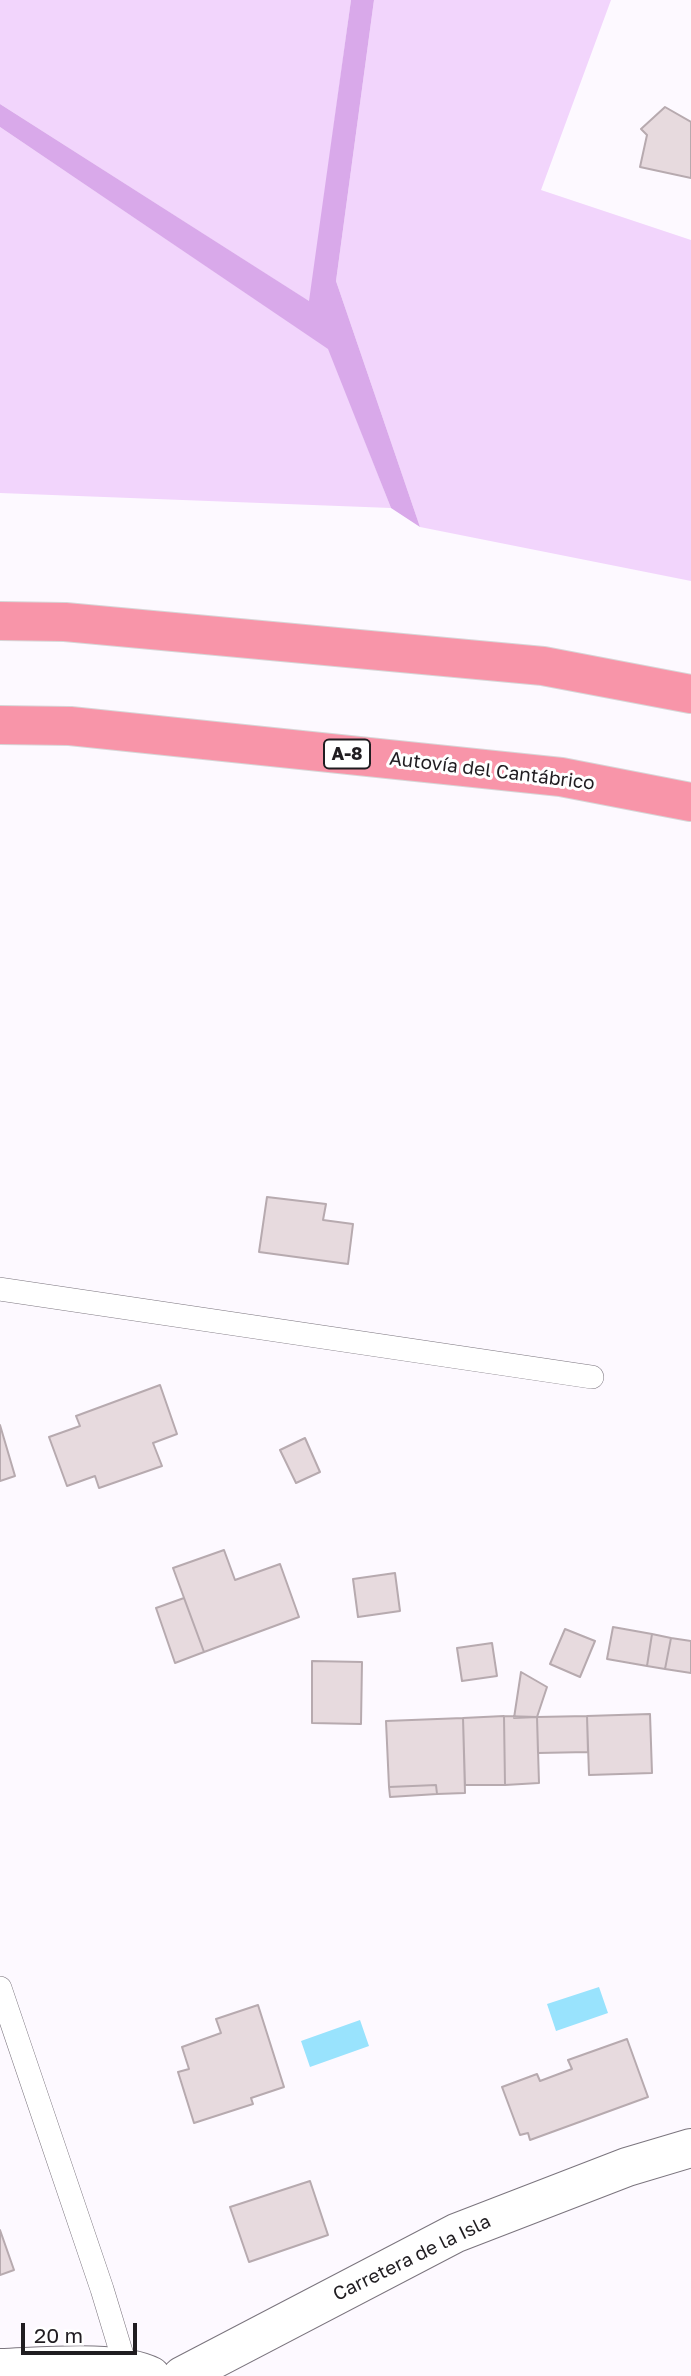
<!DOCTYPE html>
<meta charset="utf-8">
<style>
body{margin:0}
#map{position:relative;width:691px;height:2376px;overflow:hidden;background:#fdf9ff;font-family:"Golos Text",sans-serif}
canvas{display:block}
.scale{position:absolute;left:21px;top:2323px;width:116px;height:32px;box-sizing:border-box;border:4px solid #201d21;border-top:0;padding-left:9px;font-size:21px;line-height:24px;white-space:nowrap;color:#201d21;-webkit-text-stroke:5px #fff;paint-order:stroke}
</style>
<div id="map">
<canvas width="691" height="2376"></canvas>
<div class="scale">20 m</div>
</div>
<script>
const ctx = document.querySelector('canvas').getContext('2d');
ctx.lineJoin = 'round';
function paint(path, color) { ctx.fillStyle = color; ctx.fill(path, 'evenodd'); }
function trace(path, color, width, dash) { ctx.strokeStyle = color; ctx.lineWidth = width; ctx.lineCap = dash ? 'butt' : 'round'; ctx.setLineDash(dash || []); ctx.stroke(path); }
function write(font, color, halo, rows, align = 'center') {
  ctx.font = font + ' "Golos Text",sans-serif'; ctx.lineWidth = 6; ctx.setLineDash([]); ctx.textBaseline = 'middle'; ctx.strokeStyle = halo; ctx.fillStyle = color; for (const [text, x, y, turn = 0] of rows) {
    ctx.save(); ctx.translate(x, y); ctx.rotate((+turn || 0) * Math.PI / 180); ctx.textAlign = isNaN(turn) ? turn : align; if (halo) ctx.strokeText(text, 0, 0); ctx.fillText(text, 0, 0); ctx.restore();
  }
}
paint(new Path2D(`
 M0 0H351L310 302 0 104Z
 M374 0H611L541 190 691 240V581L420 527 336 281Z
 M0 127 329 349 391 508 0 493Z`), '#f2d5fc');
paint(new Path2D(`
 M351 0H374L336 281 420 527 391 508 328 349 0 127V104L309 301Z`), '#d9a9ea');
paint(new Path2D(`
 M599 1987 608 2013 556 2031 547 2004Z
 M360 2020 369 2046 310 2067 301 2041Z`), '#99e3fd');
const building = new Path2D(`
 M665 107 691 122V178L640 167 647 135 641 129Z
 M267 1197 326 1204 323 1220 353 1224 348 1264 259 1252Z
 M160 1385 177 1434 153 1443 162 1466 99 1488 95 1476 67 1486 49 1437 80 1426 76 1416Z
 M0 1425 15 1476 0 1481Z
 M305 1438 320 1472 296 1483 280 1450Z
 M224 1550 235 1580 280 1564 299 1617 204 1652 173 1568Z
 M395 1573 400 1611 358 1617 353 1579Z
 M184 1598 204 1652 175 1663 156 1608Z
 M613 1627 652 1634 647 1666 607 1659Z
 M565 1629 595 1641 580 1677 550 1664Z
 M652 1634 671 1638 665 1669 647 1666Z
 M671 1638 691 1641V1673L665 1669Z
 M492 1643 497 1676 462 1681 457 1648Z
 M312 1661 362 1662 361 1724 312 1723Z
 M521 1672 547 1687 537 1717 514 1718Z
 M650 1714 652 1773 589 1775 587 1716Z
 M504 1716 537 1717 539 1783 505 1785Z
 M504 1716 505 1785H465L463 1718Z
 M587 1716 588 1752 538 1753 537 1717Z
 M463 1718 465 1793 437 1794 436 1785 389 1787 386 1721Z
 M436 1785 437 1794 390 1797 389 1787Z
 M258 2005 284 2087 251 2098 253 2104 194 2123 178 2072 189 2069 182 2047 221 2033 216 2019Z
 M627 2039 648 2097 530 2140 528 2133 520 2135 502 2087 537 2074 540 2081 572 2069 568 2060Z
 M310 2181 328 2235 249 2262 230 2207Z
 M0 2230 14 2270 0 2275Z`);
paint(building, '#e7dade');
trace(building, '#b7aaaf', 2);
const lane = new Path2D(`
 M0 1289 592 1377
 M0 1988 102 2289 126 2368`);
const street = new Path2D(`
 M0 2368C39 2367 118 2359 151 2376
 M182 2376 456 2233 627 2167 691 2148`);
const highway = new Path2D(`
 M0 621 65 622 543 666 691 694
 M0 725 70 726 561 777 691 802`);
trace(lane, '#7b757e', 24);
trace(street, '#7b757e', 40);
trace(highway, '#d7d6d7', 40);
trace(lane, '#fff', 23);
trace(street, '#fff', 38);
trace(highway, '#f895a9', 38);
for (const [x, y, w] of [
 [347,754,46]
]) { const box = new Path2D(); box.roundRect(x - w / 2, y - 14.5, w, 29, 5); ctx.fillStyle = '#fff'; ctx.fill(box); trace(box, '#201d21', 2); }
write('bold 18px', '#201d21', null, [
 ["A-8",347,754]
]);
write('19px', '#201d21', '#fff', [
 ["Autovía del Cantábrico",492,771,7],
 ["Carretera de la Isla",412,2258,-26]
]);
</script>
